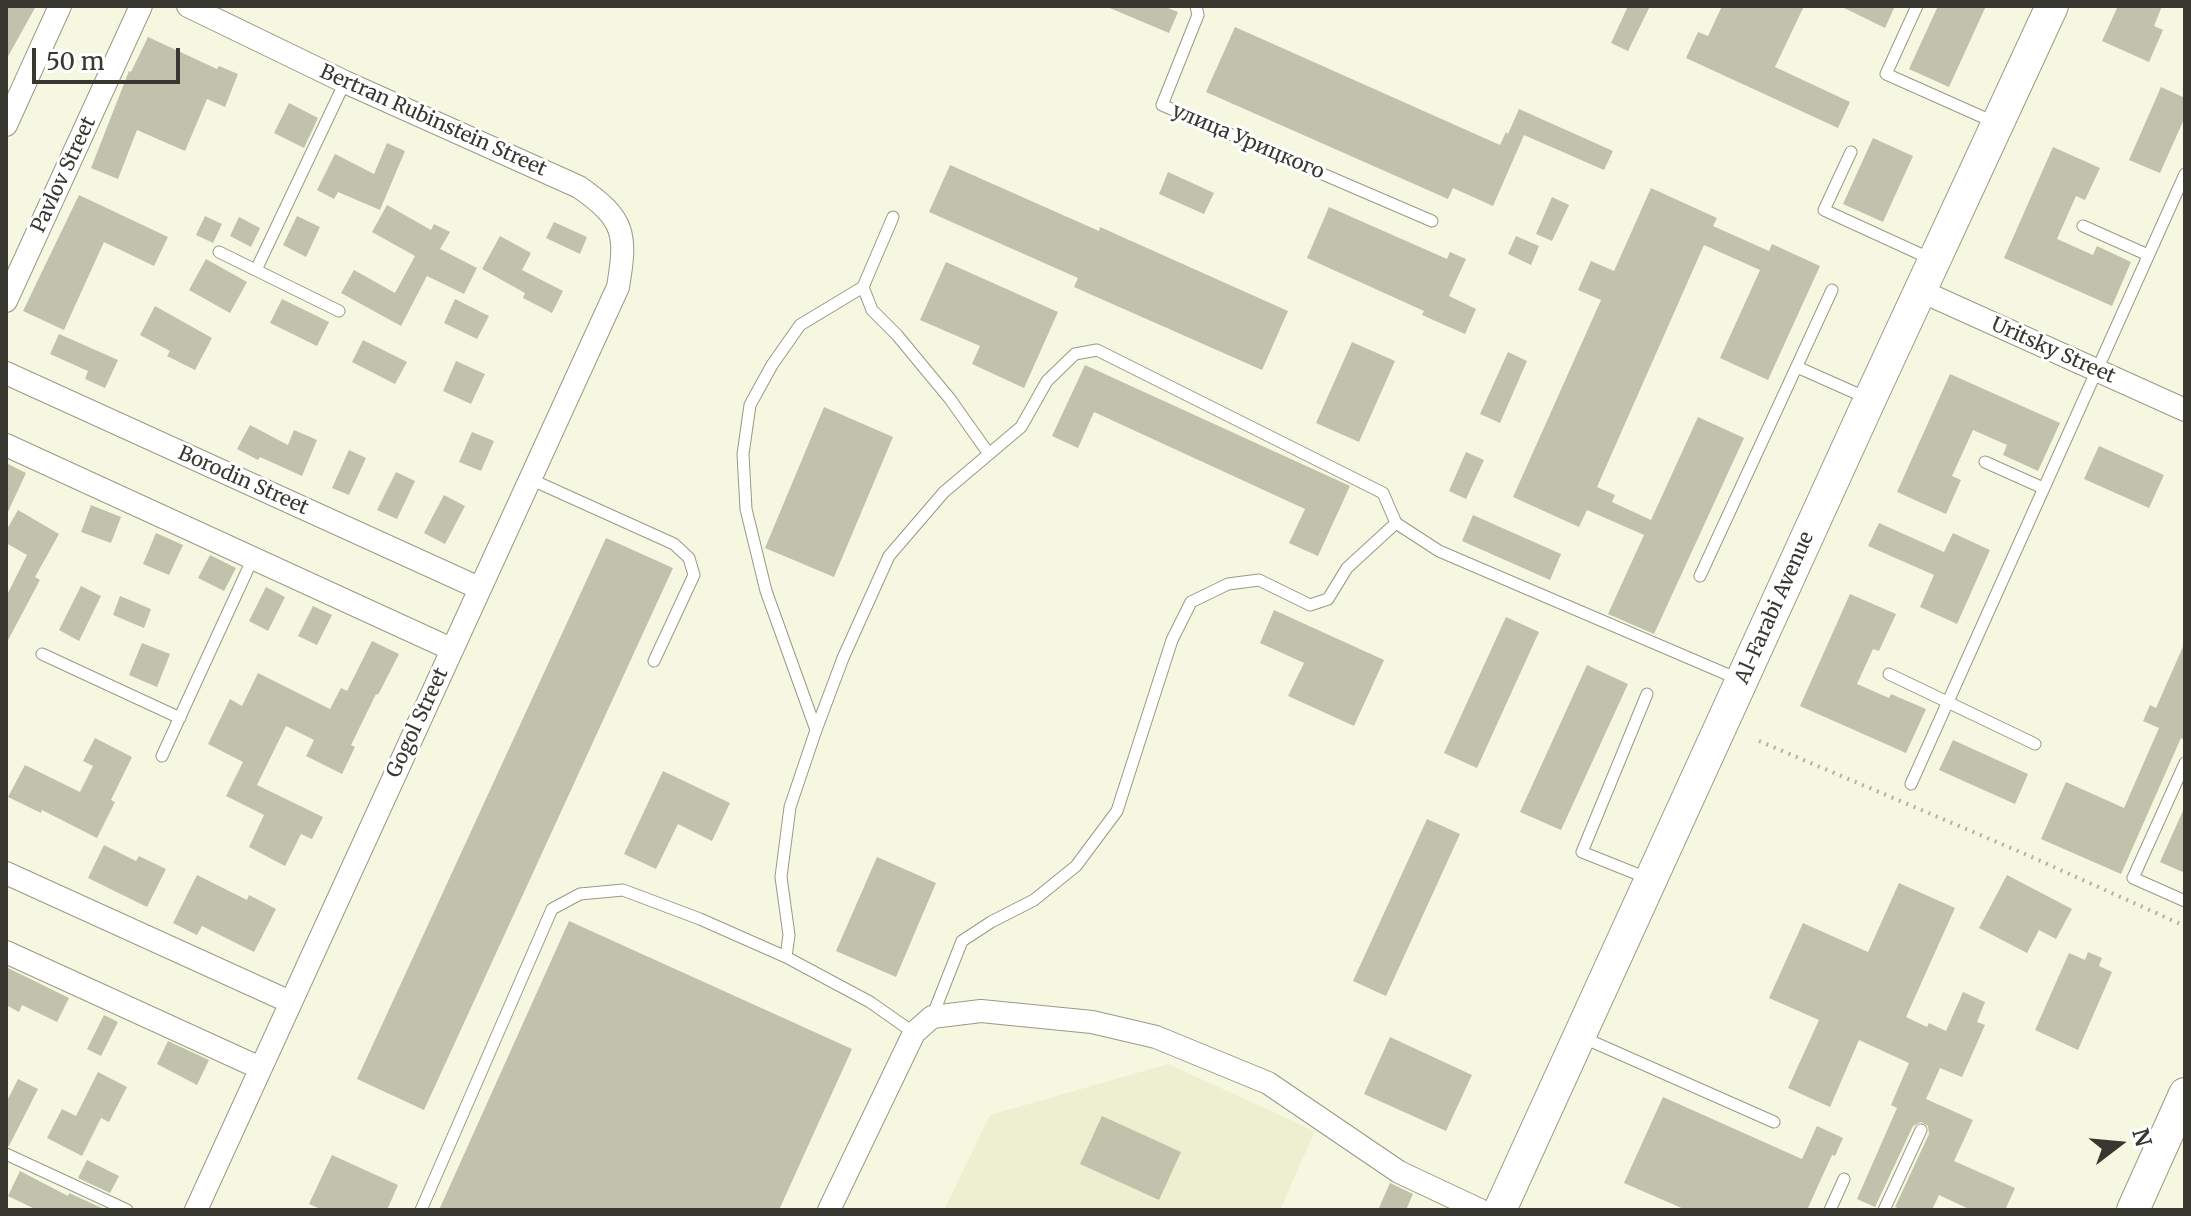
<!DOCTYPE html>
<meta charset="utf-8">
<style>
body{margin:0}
#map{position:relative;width:2191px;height:1216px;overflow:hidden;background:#f6f7e0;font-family:Merriweather,serif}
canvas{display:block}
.frame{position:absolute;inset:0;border:8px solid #383830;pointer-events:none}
.north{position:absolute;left:2079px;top:1104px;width:80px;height:80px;-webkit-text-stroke:6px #fff;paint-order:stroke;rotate:74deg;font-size:22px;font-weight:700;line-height:32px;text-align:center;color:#383830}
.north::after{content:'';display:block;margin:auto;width:28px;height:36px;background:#383830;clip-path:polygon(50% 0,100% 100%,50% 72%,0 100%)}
.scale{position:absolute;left:32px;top:48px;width:148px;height:36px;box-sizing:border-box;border:4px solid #383830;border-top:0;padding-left:10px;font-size:24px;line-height:28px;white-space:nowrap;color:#383830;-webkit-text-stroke:6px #fff;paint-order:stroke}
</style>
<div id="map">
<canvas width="2191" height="1216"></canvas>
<div class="frame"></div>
<div class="north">N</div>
<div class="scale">50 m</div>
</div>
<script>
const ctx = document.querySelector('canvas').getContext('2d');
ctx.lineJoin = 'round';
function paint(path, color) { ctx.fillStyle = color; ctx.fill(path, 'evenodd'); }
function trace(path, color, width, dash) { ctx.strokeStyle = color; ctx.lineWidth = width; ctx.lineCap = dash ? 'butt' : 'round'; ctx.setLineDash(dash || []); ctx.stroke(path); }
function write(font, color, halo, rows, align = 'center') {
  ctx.font = font + ' Merriweather,serif'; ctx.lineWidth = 6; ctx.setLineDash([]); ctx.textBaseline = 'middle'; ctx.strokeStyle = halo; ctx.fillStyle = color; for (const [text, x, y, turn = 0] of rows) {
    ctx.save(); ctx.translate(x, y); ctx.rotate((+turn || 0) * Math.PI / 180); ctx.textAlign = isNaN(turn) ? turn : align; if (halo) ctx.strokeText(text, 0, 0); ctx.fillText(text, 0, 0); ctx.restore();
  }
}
paint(new Path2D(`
 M1168 1064 1315 1131 1280 1210H944L990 1115Z`), '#eeefd0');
paint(new Path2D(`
 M6 6H36L6 60Z
 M1105 6H1163L1178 12 1169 33Z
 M1628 6H1650L1628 51 1611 43Z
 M1722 6H1804L1775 67 1850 102 1838 128 1686 58 1698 32 1708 36Z
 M1840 6H1895L1885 28Z
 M1938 6H1986L1949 87 1909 69Z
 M2118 6H2162L2154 26 2163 30 2149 62 2102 41Z
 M1235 27 1500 145 1506 132 1508 134 1519 109 1613 151 1604 170 1524 135 1493 206 1453 188 1448 199 1206 92Z
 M148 37 217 69 219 66 238 74 225 107 207 99 185 151 137 130 118 179 91 168 129 71 131 72Z
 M2161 87 2185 98V117L2160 173 2129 160Z
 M289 103 318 118 304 148 274 133Z
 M1873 138 1913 156 1883 222 1843 204Z
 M387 143 405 151 380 210 338 192 334 199 317 190 335 154 374 174Z
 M2053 147 2100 168 2085 200 2076 196 2057 239 2093 255 2097 246 2131 262 2112 306 2004 258Z
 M950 165 1099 231 1100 227 1288 311 1262 370 1074 287 1078 278 929 212Z
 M1168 172 1214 193 1204 214 1159 194Z
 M1651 188 1717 218 1713 226 1769 251 1772 244 1820 266 1768 380 1720 358 1760 270 1704 245 1597 487 1615 495 1612 502 1651 520 1698 417 1744 438 1654 634 1608 614 1644 535 1587 510 1579 527 1513 497 1601 300 1578 290 1591 261 1614 271Z
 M79 195 168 237 154 266 104 242 64 330 23 311Z
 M1552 197 1569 205 1552 241 1536 234Z
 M387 205 431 230 434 224 450 232 440 249 477 268 464 294 427 276 401 326 341 293 354 270 395 293 415 256 372 232Z
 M1329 207 1447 259 1450 252 1466 259 1449 296 1476 309 1465 334 1422 315 1424 311 1307 258Z
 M205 216 222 224 213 243 196 235Z
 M297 216 320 227 306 257 283 245Z
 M239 217 260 228 251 247 230 236Z
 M554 222 587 237 580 254 546 238Z
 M500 236 531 253 522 270 563 291 552 313 523 298 525 293 482 269Z
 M1516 236 1539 246 1531 265 1508 254Z
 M206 259 247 282 230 313 189 290Z
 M946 262 1058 312 1024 388 972 364 980 346 920 320Z
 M282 299 329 322 317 346 270 323Z
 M455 299 489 316 477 339 444 323Z
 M155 306 212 338 195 370 167 356 170 351 140 335Z
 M59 334 118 360 105 388 85 379 88 371 50 354Z
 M363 340 407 362 395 384 352 362Z
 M1352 342 1395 361 1359 442 1316 423Z
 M1508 352 1527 361 1500 423 1480 414Z
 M456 361 485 374 471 404 443 391Z
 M1085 365 1350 486 1318 556 1289 543 1305 509 1094 412 1078 448 1052 436Z
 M1950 374 2060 423 2038 471 2003 455 2007 445 1973 430 1952 476 1961 480 1946 514 1897 492Z
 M824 407 893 437 834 577 765 548Z
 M250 425 288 445 294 430 317 440 302 476 260 457 258 460 237 449Z
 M472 432 494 441 481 471 459 462Z
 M2099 446 2164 475 2149 508 2084 479Z
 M349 450 366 458 349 495 332 488Z
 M1466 452 1484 460 1466 499 1449 491Z
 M6 463 26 473 6 516Z
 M396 472 415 481 397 519 377 510Z
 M444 495 465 506 445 544 424 533Z
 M91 505 121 517 111 543 81 532Z
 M18 510 59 534 35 577 40 580 6 644V597L27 555 6 543V531Z
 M1473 515 1561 554 1550 580 1462 541Z
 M1879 523 1944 552 1953 533 1990 550 1957 624 1920 607 1934 575 1868 546Z
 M156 533 183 545 169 575 143 564Z
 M606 538 673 568 424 1110 357 1079Z
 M210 555 236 568 224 591 198 578Z
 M81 586 101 596 79 641 59 630Z
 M266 587 285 597 268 631 249 621Z
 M1850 594 1896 614 1879 651 1873 649 1857 684 1889 698 1891 694 1926 709 1906 753 1800 706Z
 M120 596 151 609 144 628 113 615Z
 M313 606 332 615 317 645 298 636Z
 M1274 610 1384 660 1354 726 1288 696 1304 663 1260 643Z
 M1506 617 1539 632 1477 768 1444 753Z
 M372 641 399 654 378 695 376 694 351 745 355 747 342 774 306 756 314 740 286 726 257 785 323 817 312 839 301 834 285 866 249 847 264 815 226 796 243 762 208 744 230 699 242 706 258 673 330 709 341 688 347 691Z
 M2185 642V740L2181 738 2121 874 2041 839 2066 782 2124 808 2159 728 2143 721 2150 705 2156 708Z
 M142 643 170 654 157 687 129 675Z
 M1587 665 1628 684 1561 830 1520 812Z
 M95 738 132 757 111 800 115 802 97 838 42 810 41 813 8 797 25 765 80 792 93 766 83 761Z
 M1953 740 2028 774 2015 804 1939 770Z
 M663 771 730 803 712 841 678 824 656 869 624 854Z
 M2185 806V873L2160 862Z
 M1427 819 1460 834 1386 996 1353 981Z
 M104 845 136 861 139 856 166 869 147 907 88 878Z
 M877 857 936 883 896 977 836 951Z
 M197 875 247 900 249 895 276 909 254 952 202 926 197 935 173 923Z
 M2007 875 2072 909 2056 939 2039 930 2027 953 1979 928Z
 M1899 883 1955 908 1906 1017 1927 1027 1929 1023 1946 1031 1963 992 1985 1002 1977 1022 1985 1025 1962 1077 1940 1068 1926 1099 1973 1120 1954 1161 2015 1188 2005 1210H1971L1939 1195 1932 1210H1902L1895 1207 1929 1134 1928 1126 1921 1122 1913 1126 1875 1207 1857 1199 1897 1108 1891 1105 1909 1063 1859 1040 1830 1107 1788 1088 1819 1020 1769 998 1803 923 1868 952Z
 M569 921 852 1049 779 1210H439Z
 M2088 952 2102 958 2099 966 2112 972 2078 1050 2035 1030 2069 953 2085 960Z
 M6 967 69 998 57 1022 22 1005 19 1012 6 1005Z
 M104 1015 118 1022 101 1056 87 1049Z
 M1390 1037 1472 1075 1446 1131 1364 1094Z
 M168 1041 209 1060 197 1085 157 1064Z
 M98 1072 127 1087 109 1122 101 1118 82 1156 47 1138 62 1109 76 1116Z
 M18 1079 38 1089 9 1146H6V1103Z
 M1663 1097 1802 1159 1817 1126 1843 1138 1835 1156 1832 1155 1807 1210H1686L1624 1183Z
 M1102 1116 1181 1152 1159 1200 1080 1164Z
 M332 1155 398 1185 387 1210H323L309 1204Z
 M87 1160 119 1176 110 1193 78 1178Z
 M20 1171 68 1196 69 1193 102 1208 101 1210H37L8 1196Z
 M1390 1183 1413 1194 1406 1210H1378Z`), '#c1c2ac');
const lane = new Path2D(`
 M1196 6 1198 15 1162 105 1432 221
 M1917 6 1886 74 1996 123
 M1851 152 1824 210 1931 259
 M893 217 863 287 872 310 897 335 950 399 989 454
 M2083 226 2148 255
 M219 252 339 311
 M256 270 345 82
 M1797 367 1869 399
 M1985 462 2043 488
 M530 479 674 544 689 558 694 575 654 661
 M1700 576 1832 290
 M42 654 180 718
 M1889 674 2035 744
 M816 730 766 591 746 509 743 454 750 405 772 365 800 325 863 287
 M162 756 253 558
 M2185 763 2133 878 2185 901
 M1911 784 2185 174
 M1647 878 1582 852 1647 694
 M932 1017 962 941 991 922 1034 900 1076 866 1117 811 1172 640 1191 602 1228 584 1259 580 1310 605 1328 599 1347 568 1396 523
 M914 1033 870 1002 786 957 789 935 781 877 790 807 816 730 843 658 889 556 944 492 1021 427 1047 381 1075 354 1097 350 1383 493 1396 523 1439 551 1738 679
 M1584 1038 1774 1122
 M6 1154 127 1210
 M421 1210 552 909 580 894 623 890 700 919 786 957
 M1830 1210 1844 1179
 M1884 1210 1921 1130`);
const street = new Path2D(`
 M188 6 345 82 579 187C625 219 627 234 618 287L196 1210
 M6 125 60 6
 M1921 291 2185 410
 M6 301 141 6
 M6 373 479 588
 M6 445 451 649
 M6 873 290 1002
 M6 952 260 1068
 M829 1210 914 1033 932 1017 981 1011 1092 1022 1156 1037 1268 1083 1399 1172 1480 1210`);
const secondary = new Path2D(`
 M1500 1210 1870 399 2052 6
 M2133 1210 2185 1094`);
trace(lane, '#999a85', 13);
trace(street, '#999a85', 24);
trace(secondary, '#999a85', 34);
trace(new Path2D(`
 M1759 741 2025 854 2185 926`), '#b1b2a0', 4, [2, 6]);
trace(lane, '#fff', 11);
trace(street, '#fff', 22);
trace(secondary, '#fff', 32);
write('20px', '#383830', '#fff', [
 ["Bertran Rubinstein Street",433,121,24],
 ["улица Урицкого",1248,142,23],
 ["Pavlov Street",64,175,-65],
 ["Uritsky Street",2053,351,24],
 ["Borodin Street",243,481,24],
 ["Al-Farabi Avenue",1775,608,-66],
 ["Gogol Street",418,723,-65]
]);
</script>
